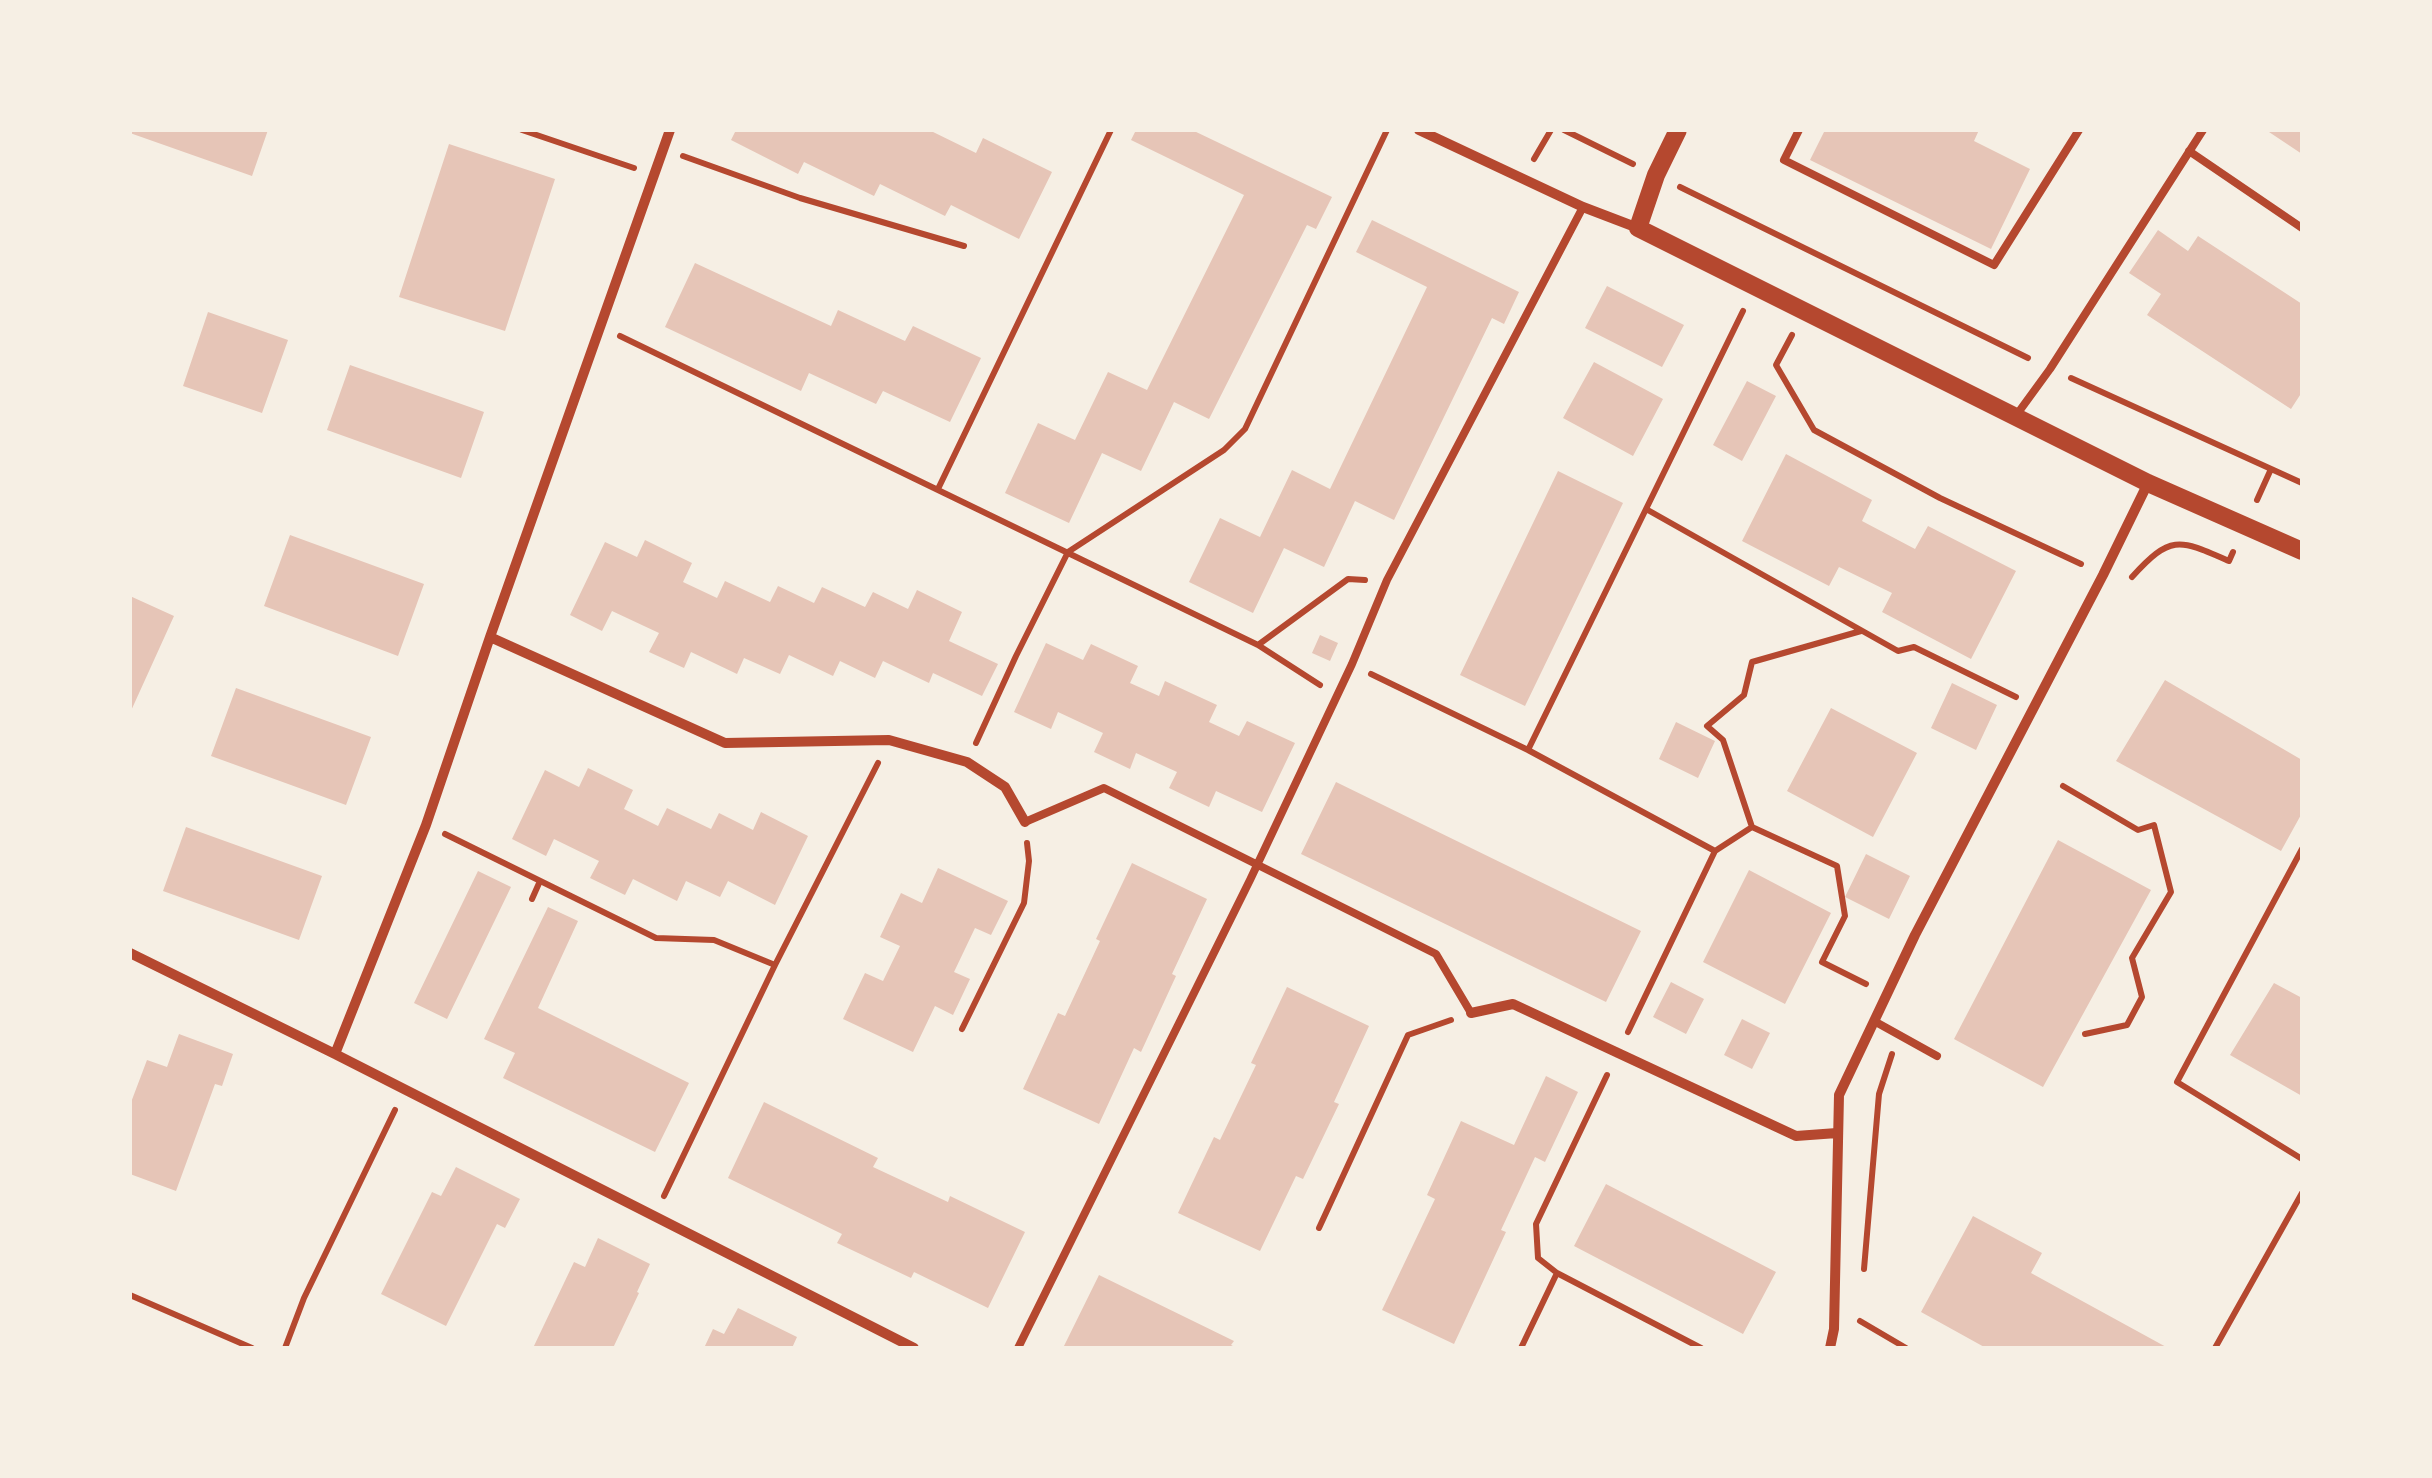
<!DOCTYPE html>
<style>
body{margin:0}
#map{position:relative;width:2432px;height:1478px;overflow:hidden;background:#f6efe4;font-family:"Work Sans",sans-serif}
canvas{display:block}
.frame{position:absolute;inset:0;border:132px solid #f6efe4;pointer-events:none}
</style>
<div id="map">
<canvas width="2432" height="1478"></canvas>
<div class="frame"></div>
</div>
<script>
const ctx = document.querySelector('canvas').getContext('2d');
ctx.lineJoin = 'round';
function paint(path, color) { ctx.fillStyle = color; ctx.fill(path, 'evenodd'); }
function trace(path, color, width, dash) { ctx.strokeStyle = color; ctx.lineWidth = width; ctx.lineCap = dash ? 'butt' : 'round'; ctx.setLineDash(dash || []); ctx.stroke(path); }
paint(new Path2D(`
 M130 130H268L252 176 130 133Z
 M736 130H929L976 153 983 138 1052 172 1019 239 951 205 945 216 880 184 874 196 804 162 798 174 731 140Z
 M1136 130H1192L1332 197 1316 229 1307 225 1209 419 1174 402 1141 471 1102 453 1069 523 1005 493 1038 423 1075 440 1108 372 1147 390 1244 195 1131 140Z
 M1825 130H1979L1974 141 2030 169 1991 249 1810 160Z
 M2266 130H2302V154Z
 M449 144 555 179 505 331 399 297Z
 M1372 220 1519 292 1504 324 1492 318 1394 520 1355 501 1324 567 1284 548 1253 613 1189 582 1220 518 1260 537 1292 470 1330 489 1427 287 1356 252Z
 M2158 230 2188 251 2198 236 2302 304V392L2291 409 2147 315 2161 294 2129 273Z
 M695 263 831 326 838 310 905 341 913 326 981 358 950 422 883 391 876 404 809 373 801 391 665 327Z
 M1607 286 1684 325 1662 367 1585 328Z
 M208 312 288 340 262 413 183 386Z
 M1594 362 1663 399 1633 456 1563 418Z
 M350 365 484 412 461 478 327 430Z
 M1747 381 1776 396 1742 461 1713 445Z
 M1786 454 1872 500 1862 521 1915 549 1928 526 2016 571 1971 659 1882 612 1892 593 1839 567 1829 586 1742 541Z
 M1558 471 1623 503 1525 706 1460 675Z
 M290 535 424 584 398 656 264 606Z
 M645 540 692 563 683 582 717 598 725 581 770 602 778 586 814 603 822 587 865 607 873 592 908 609 917 590 962 612 949 641 998 664 982 696 933 673 929 683 883 661 875 678 840 661 833 676 789 655 780 674 744 658 737 674 691 652 684 668 649 652 659 633 612 611 602 631 570 615 605 542 637 557Z
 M130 596 174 616 130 713Z
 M1320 635 1338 643 1330 661 1312 653Z
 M1046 643 1083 660 1091 644 1138 666 1130 683 1159 696 1165 681 1217 705 1209 722 1239 736 1247 721 1295 743 1262 812 1216 791 1209 807 1169 788 1177 772 1136 753 1130 769 1094 752 1103 733 1058 712 1051 729 1014 712Z
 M2165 680 2302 760V813L2281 851 2116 761Z
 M1952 683 1997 705 1976 750 1931 728Z
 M236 688 371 737 346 805 211 756Z
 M1831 708 1917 753 1873 837 1787 791Z
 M1676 722 1715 741 1698 778 1659 759Z
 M588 768 633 790 624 809 658 826 667 808 711 829 719 813 753 830 761 812 808 836 775 905 728 881 720 897 686 881 677 901 633 879 625 895 590 878 599 861 554 839 546 856 512 839 545 770 579 787Z
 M1336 782 1641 931 1606 1002 1301 854Z
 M186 827 322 876 299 940 163 891Z
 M2058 840 2151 890 2043 1087 1954 1039Z
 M1866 854 1910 876 1889 919 1845 897Z
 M1132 863 1207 899 1172 974 1176 976 1141 1052 1134 1048 1099 1124 1023 1089 1058 1013 1065 1016 1100 941 1096 939Z
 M938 868 1008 901 991 935 975 928 954 972 970 979 953 1015 935 1006 913 1052 843 1019 865 973 883 981 900 946 880 937 901 893 922 903Z
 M1749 870 1831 913 1785 1004 1703 962Z
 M478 871 511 887 447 1019 414 1003Z
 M548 907 578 921 538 1008 689 1083 655 1152 503 1078 515 1053 484 1039Z
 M1671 982 1704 999 1686 1034 1653 1017Z
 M2274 983 2302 998V1096L2230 1055Z
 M1287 987 1369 1026 1334 1102 1339 1104 1303 1179 1296 1176 1260 1251 1178 1213 1214 1137 1220 1140 1256 1065 1251 1063Z
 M1742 1019 1770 1033 1752 1069 1724 1055Z
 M179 1034 233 1054 222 1086 215 1084 176 1191 130 1174V1105L147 1060 167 1067Z
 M1546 1076 1578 1092 1545 1162 1535 1157 1501 1230 1506 1232 1454 1344 1382 1310 1435 1199 1427 1195 1461 1121 1514 1145Z
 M764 1102 878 1158 873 1167 948 1202 950 1196 1025 1232 988 1308 914 1272 911 1278 837 1243 842 1234 728 1178Z
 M456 1167 520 1199 505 1228 497 1224 446 1326 381 1294 432 1192 441 1196Z
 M1606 1184 1776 1272 1743 1334 1574 1246Z
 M1973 1216 2042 1253 2031 1273 2168 1348H1994L1990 1346 1986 1348 1921 1312Z
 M598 1238 650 1264 637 1292 639 1293 613 1348H533L574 1262 585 1267Z
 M1099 1275 1234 1341 1231 1345 1237 1348H1063Z
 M738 1308 797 1337 792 1348H704L713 1329 724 1334Z`), '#e6c5b7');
trace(new Path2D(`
 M522 130 634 168
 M1564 130 1633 164
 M683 156 800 198 964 246
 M1534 159 1551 130
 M1680 187 2028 358
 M1792 335 1776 365 1814 430 1940 498 2081 564
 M620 336 1258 645 1348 579 1365 580
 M2071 378 2302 483
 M938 489 1111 130
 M2257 500 2271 469
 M1646 509 1898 651 1914 647 2016 697
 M2132 577C2171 534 2179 539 2229 561L2233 552
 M1258 645 1320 685
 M1371 674 1528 750 1715 851 1628 1032
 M976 743 1016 656 1068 552 1224 450 1245 429 1387 130
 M1528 750 1743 311
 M2063 786 2138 830 2154 825 2171 892 2132 958 2142 997 2127 1025 2085 1034
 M1752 827 1723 740 1707 726 1744 695 1752 662 1861 631
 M445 834 656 938 714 940 775 965
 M2302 849 2177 1082 2302 1159
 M1715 851 1752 827 1837 866 1845 916 1822 962 1866 984
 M532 899 540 881
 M962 1029 1024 903 1029 861 1027 843
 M664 1196 775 965 878 763
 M1319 1228 1408 1035 1451 1020
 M1864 1269 1879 1094 1892 1054
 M1557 1273 1701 1348
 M130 1295 252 1348
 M1860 1321 1906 1348
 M285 1348 304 1298 395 1110
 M1521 1348 1557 1273 1538 1258 1536 1224 1607 1075
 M2215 1348 2302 1193`), '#b5482f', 6);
trace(new Path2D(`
 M1799 130 1784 160 1994 265 2079 130
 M2189 151 2302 228
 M2015 417 2050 369 2203 130
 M1025 822 1104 788 1436 954 1471 1013
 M1874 1021 1937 1056
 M1018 1348 1250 880 1352 664 1387 580 1583 207`), '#b5482f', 8);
trace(new Path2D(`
 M1419 130 1583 207 1638 228
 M490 637 725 743 889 740 967 762 1005 787 1025 822
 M130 953 335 1054 914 1348
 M1471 1013 1513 1004 1796 1136 1837 1133
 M335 1054 426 825 490 637 670 130
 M1830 1348 1834 1329 1839 1095 1915 935 2103 575 2148 483`), '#b5482f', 10);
trace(new Path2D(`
 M1678 130 1656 175 1638 228 2148 483 2302 551`), '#b5482f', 18);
</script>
